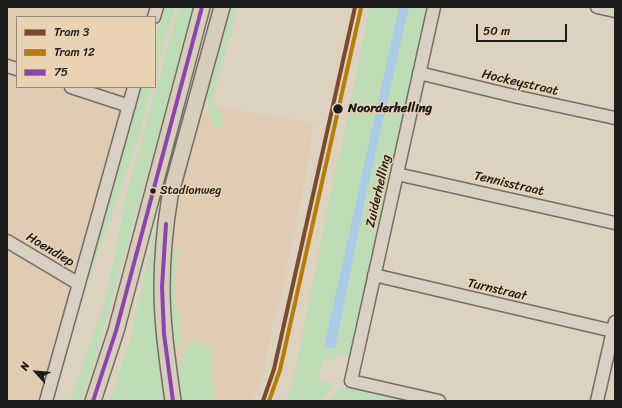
<!DOCTYPE html>
<style>
body{margin:0}
#map{position:relative;width:622px;height:408px;overflow:hidden;background:#ddd1c0;font-family:Sriracha,sans-serif}
canvas{display:block}
.frame{position:absolute;inset:0;border:8px solid #1c1c1c;pointer-events:none}
.legend{position:absolute;left:16px;top:16px;width:140px;height:72px;box-sizing:border-box;background:#ead3b3;border:1px solid #988a77;margin:0;padding:5px 7px;list-style:none;font-size:12px;color:#1c1c1c}
.legend li{display:flex;align-items:center;gap:8px;height:20px}
.legend b{width:20px;border:1px solid #988a77}
.north{position:absolute;left:16px;top:352px;width:40px;height:40px;-webkit-text-stroke:3px #ead3b3;paint-order:stroke;rotate:297deg;font-size:11px;font-weight:700;line-height:16px;text-align:center;color:#1c1c1c}
.north::after{content:'';display:block;margin:auto;width:14px;height:18px;background:#1c1c1c;clip-path:polygon(50% 0,100% 100%,50% 72%,0 100%)}
.scale{position:absolute;left:476px;top:24px;width:91px;height:18px;box-sizing:border-box;border:2px solid #1c1c1c;border-top:0;padding-left:5px;font-size:12px;line-height:14px;white-space:nowrap;color:#1c1c1c;-webkit-text-stroke:3px #ead3b3;paint-order:stroke}
</style>
<div id="map">
<canvas width="622" height="408"></canvas>
<div class="frame"></div>
<ul class="legend">
<li><b style="height:5px;background:#7a4b2a"></b>Tram 3</li>
<li><b style="height:5px;background:#b57d08"></b>Tram 12</li>
<li><b style="height:5px;background:#8e44ad"></b>75</li>
</ul>
<div class="north">N</div>
<div class="scale">50 m</div>
</div>
<script>
const ctx = document.querySelector('canvas').getContext('2d');
ctx.lineJoin = 'round';
function paint(path, color) { ctx.fillStyle = color; ctx.fill(path, 'evenodd'); }
function trace(path, color, width, dash) { ctx.strokeStyle = color; ctx.lineWidth = width; ctx.lineCap = dash ? 'butt' : 'round'; ctx.setLineDash(dash || []); ctx.stroke(path); }
function write(font, color, halo, rows, align = 'center') {
  ctx.font = font + ' Sriracha,sans-serif'; ctx.lineWidth = 3; ctx.setLineDash([]); ctx.textBaseline = 'middle'; ctx.strokeStyle = halo; ctx.fillStyle = color; for (const [text, x, y, turn = 0] of rows) {
    ctx.save(); ctx.translate(x, y); ctx.rotate((+turn || 0) * Math.PI / 180); ctx.textAlign = isNaN(turn) ? turn : align; if (halo) ctx.strokeText(text, 0, 0); ctx.fillText(text, 0, 0); ctx.restore();
  }
}
paint(new Path2D(`
 M7 7H151L148 17H17V87H128L87 232 73 294 40 401H7Z
 M223 105 229 108 313 123 309 159 279 306 275 314 261 382 258 390 249 401H181L175 362 170 234 173 215 199 116Z`), '#e0ccb2');
paint(new Path2D(`
 M165 7H175L155 77V42Z
 M179 7H194L93 366 81 401H70L107 295 127 192Z
 M229 7H238L212 100 217 109 223 114 221 128H216L211 122 206 92Z
 M370 7H399L324 347 335 348 367 191 409 7H427L350 358 337 355 335 361 323 358 318 380 331 383 335 385 320 401H286L294 377 337 162 341 151Z
 M142 87H152L140 132 88 283H85Z
 M163 194 154 278 158 336 168 401H110L130 340Z
 M175 249 179 250 174 286 175 299 180 316V337L174 360 166 305 169 260Z
 M197 340 212 350V382L216 396 215 401H179C178 387 177 356 189 345 191 343 194 342 197 340Z
 M343 386 403 401H328Z`), '#bedcb6');
paint(new Path2D(`
 M399 7H409L367 191 335 348 324 347Z`), '#abcbe4');
const minor = new Path2D(`
 M434 7 351 381 439 401
 M597 7 615 11
 M154 17 157 7
 M7 66 17 69
 M419 73 518 97 615 118
 M71 87 129 106
 M397 174 615 223
 M7 241 79 284
 M374 275 613 331
 M46 401 134 87
 M597 401 615 322`);
const major = new Path2D(`
 M93 401 116 331 202 7
 M173 401C168 364 162 326 162 288 162 258 165 226 170 196L222 7`);
trace(minor, '#736d66', 15);
trace(major, '#736d66', 18);
trace(minor, '#d9d0c4', 12);
trace(major, '#d6ceba', 15);
trace(new Path2D(`
 M166 224 162 287 164 334 173 401
 M93 401 116 331 202 7`), '#8e44ad', 4);
trace(new Path2D(`
 M263 401 274 369 355 7`), '#7a4b2a', 4);
trace(new Path2D(`
 M269 401 280 370 361 8`), '#b57d08', 4);
for (const [x, y, r, color] of [
 [338,109,5.5,"#1c1c1c"],
 [153,191,3.5,"#1c1c1c"]
]) { const dot = new Path2D(); dot.arc(x, y, r, 0, 2 * Math.PI); ctx.fillStyle = color; ctx.fill(dot); trace(dot, '#ead3b3', 1.5); }
write('12px', '#1c1c1c', '#ead3b3', [
 ["Stadionweg",160,191]
], 'left');
write('13px', '#1c1c1c', '#ead3b3', [
 ["Hockeystraat",520,83,13],
 ["Tennisstraat",509,184,13],
 ["Zuiderhelling",379,191,-77],
 ["Hoendiep",50,250,31],
 ["Turnstraat",497,290,13]
]);
write('bold 13px', '#1c1c1c', '#ead3b3', [
 ["Noorderhelling",348,109]
], 'left');
</script>
